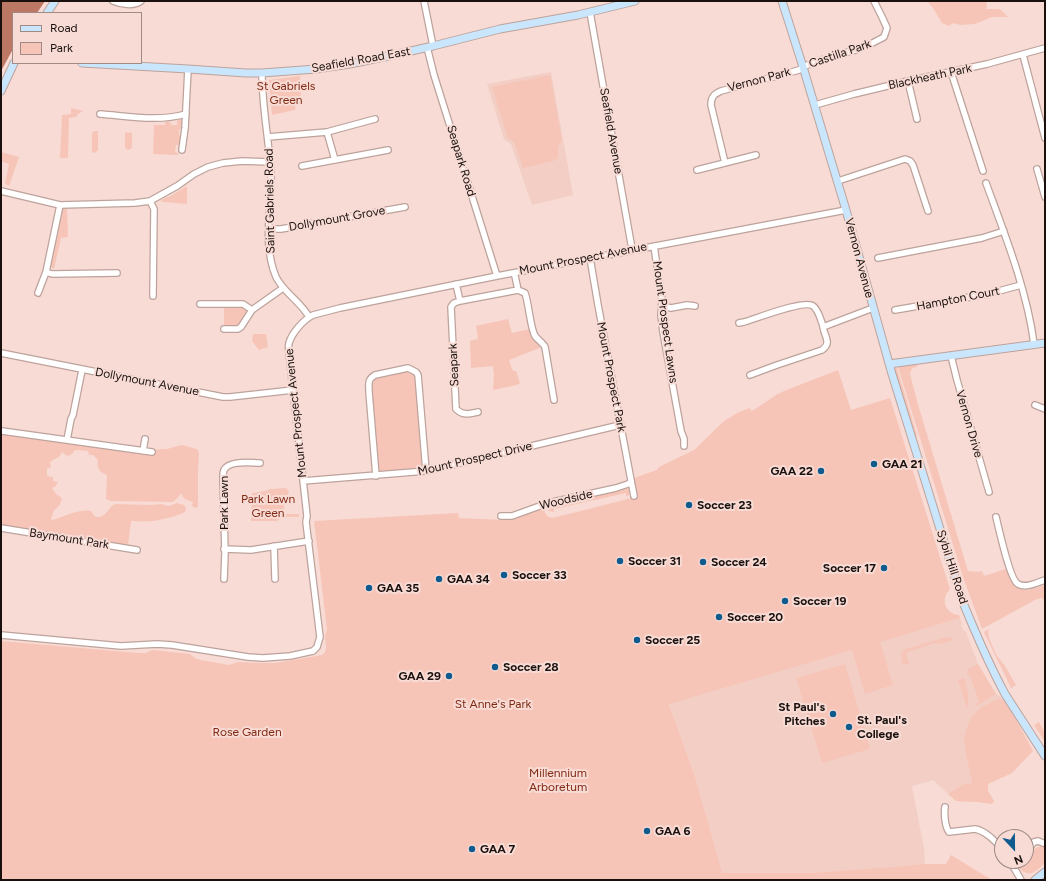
<!DOCTYPE html>
<style>
body{margin:0}
#map{position:relative;width:1046px;height:881px;overflow:hidden;background:#f7dbd4;font-family:Figtree,sans-serif}
canvas{display:block}
.frame{position:absolute;inset:0;border:2px solid #1a110f;pointer-events:none}
.legend{position:absolute;left:12px;top:12px;width:130px;height:52px;box-sizing:border-box;background:#f7dbd4;border:1px solid #9f8a85;margin:0;padding:5px 7px;list-style:none;font-size:12px;color:#1a110f}
.legend li{display:flex;align-items:center;gap:8px;height:20px}
.legend b{width:20px;border:1px solid #9f8a85}
.north{position:absolute;left:994px;top:829px;width:40px;height:40px;box-sizing:border-box;background:#f7dbd4;border:1px solid #9f8a85;border-radius:50%;rotate:158deg;font-size:11px;font-weight:700;line-height:16px;text-align:center;color:#1a110f}
.north::after{content:'';display:block;margin:auto;width:14px;height:18px;background:#105b8e;clip-path:polygon(50% 0,100% 100%,50% 72%,0 100%)}
</style>
<div id="map">
<canvas width="1046" height="881"></canvas>
<div class="frame"></div>
<ul class="legend">
<li><b style="height:5px;background:#cae6fc"></b>Road</li>
<li><b style="height:11px;background:#f7c5b8"></b>Park</li>
</ul>
<div class="north">N</div>
</div>
<script>
const ctx = document.querySelector('canvas').getContext('2d');
ctx.lineJoin = 'round';
function paint(path, color) { ctx.fillStyle = color; ctx.fill(path, 'evenodd'); }
function trace(path, color, width, dash) { ctx.strokeStyle = color; ctx.lineWidth = width; ctx.lineCap = dash ? 'butt' : 'round'; ctx.setLineDash(dash || []); ctx.stroke(path); }
function write(font, color, halo, rows, align = 'center') {
  ctx.font = font + ' Figtree,sans-serif'; ctx.lineWidth = 4; ctx.setLineDash([]); ctx.textBaseline = 'middle'; ctx.strokeStyle = halo; ctx.fillStyle = color; for (const [text, x, y, turn = 0] of rows) {
    ctx.save(); ctx.translate(x, y); ctx.rotate((+turn || 0) * Math.PI / 180); ctx.textAlign = isNaN(turn) ? turn : align; if (halo) ctx.strokeText(text, 0, 0); ctx.fillText(text, 0, 0); ctx.restore();
  }
}
paint(new Path2D(`
 M551 72 573 195 532 205 511 144 504 139 487 84Z
 M960 618 962 622 961 626 963 630 966 632 978 664 996 694 1006 701 1033 751 1012 773 988 784V791L994 801 992 804 978 802 956 801 933 780 912 786 924 849 925 864 892 867 806 873H721L694 773 669 703Z`), '#f2cec5');
paint(new Path2D(`
 M927 1H986L987 5 986 9H1000L1008 17H992L975 24 960 25 953 23 949 26 942 23 933 8Z
 M550 75 562 140 558 147V158L553 161 523 168 514 142 508 138 492 87Z
 M300 76 301 101 296 103 295 110 272 115 269 80Z
 M71 108 83 111 78 114 76 117 69 118 68 158H60L62 115 71 114Z
 M180 119 182 121V129H179V135H182L181 143 178 145H176L175 152 178 153V155L153 154 154 125H165V122L168 121 171 123V125H177V121Z
 M94 131H98V150L95 153 92 152V133Z
 M125 132 129 133 132 132V148L128 150 125 148Z
 M1 152 19 157 9 186 5 184 9 164 1 161Z
 M187 186V204L164 202 160 201 167 197H169Z
 M67 208 68 237 61 238 54 269 50 266V262L62 211 63 209Z
 M224 308H244L246 310V312L241 322 237 325H224Z
 M508 319 512 333 530 329 542 347 509 360 512 369 514 371H516L520 383 517 385 493 390 494 375 493 366 471 368 470 341 478 339 476 326Z
 M253 334H266L268 347 259 350 252 341Z
 M917 364V367L912 368 910 374 917 401 968 571 977 572 982 571 984 576 1006 569C1014 594 1023 593 1045 585V601L1042 598 1035 600 982 629 963 577 898 367Z
 M895 368H897L916 432 917 436 916 438 913 433 905 404 895 372Z
 M411 370 415 376 422 467 421 468 417 470 381 473 378 470V468L371 381 373 378Z
 M838 370 851 410 890 398 950 589C940 599 945 614 959 615L960 618 880 642 893 685 865 694 852 650 669 704 694 773 722 873H806L892 867 925 864H946L951 855 992 880H1V641L138 653H146L150 651 153 650 190 654 196 659 229 665 238 662 261 663H275L322 655C329 650 325 644 325 637 325 635 326 632 327 630L314 521 458 513 459 518 505 520 514 518 542 507C546 512 544 516 552 518L593 508 635 497 633 480 634 478 657 470 659 467 694 450 724 421 739 412 750 408 751 411 754 410 776 395 784 391Z
 M1 434 112 449 148 451 161 449H167L182 445 197 449 199 453 198 470V507L195 508 192 506 193 502C187 500 182 499 182 493L173 502 111 501 106 499 107 475C100 473 96 467 98 460L93 455H89L88 451 75 450 72 454 67 456 62 452C60 458 54 459 50 462L51 468H47V476L53 477V481L58 482 55 487 52 488 56 494 62 498C61 502 59 508 54 510L51 520C59 519 84 506 92 512 93 514 94 516 96 517H100L105 514 112 506 115 504 150 505 161 504 169 506 177 503 184 505 186 508C185 511 186 512 183 513 181 515 156 521 153 521 145 522 138 521 131 521L128 546 60 536 33 530H26L1 526Z
 M286 488 289 492 288 495 284 498V514H299V517C291 517 283 515 277 521H251L252 493 265 491 270 489Z
 M627 488 629 489 630 492 628 496H626V493L554 509V512L549 511 547 509 548 506 551 505Z
 M989 629 988 633 989 638 997 656 1005 666 1016 685 1011 688 984 632Z
 M946 637 951 638 953 640 940 644 935 643 908 652 906 654 909 664 903 665 901 656 903 650Z
 M845 664 870 749 822 763 796 678Z
 M978 664 996 694 976 706 975 704 979 702 970 675H967V674L968 669Z
 M964 678 968 693V706L967 708 958 680Z
 M998 699 1006 701 1033 751 1012 773 988 784V791L994 801 992 804 978 802 956 801 948 794 964 784H972L965 747 964 739 966 730 970 720 975 713 982 707Z
 M1039 722 1045 733V742L1034 725Z
 M1045 846V863C1041 866 1037 871 1032 873 1028 874 1019 872 1019 866 1019 865 1022 862 1023 861H1026C1026 851 1036 847 1045 846Z`), '#f7c5b8');
paint(new Path2D(`
 M1 1H45L37 13H13V49L1 71Z`), '#bd7765');
const street = new Path2D(`
 M113 1C120 4 134 7 141 1
 M424 1 433 46
 M590 12 632 249
 M427 47 434 75 497 276
 M1023 55 1045 138
 M951 72 983 171
 M262 73C262 107 269 140 271 174 272 208 262 244 276 277 284 293 301 302 309 317
 M908 81 917 119
 M815 105 854 94 908 81 987 64 1045 48
 M100 114C128 116 158 122 186 114
 M327 132 335 160
 M268 137 327 132 375 119
 M182 150 185 128 188 69
 M725 163 711 105C711 97 714 94 721 91L799 70C809 62 822 60 834 56 853 51 867 47 884 37L887 28 882 17 874 1
 M302 166 388 150
 M1037 169 1045 197
 M697 170 756 155
 M838 181 905 159 910 161 913 165 928 211
 M986 183C1005 235 1027 290 1034 344
 M1 191 60 205 135 203 150 201 177 186 194 174 208 167 223 163 242 161 270 162
 M150 201 154 209 153 296
 M269 229H281L405 207
 M654 246 662 300 661 315 663 332 681 431 684 439V446
 M590 258 598 305 634 496
 M878 258 982 238 1004 231
 M46 272 52 274 117 273
 M515 276 518 290
 M456 284 460 301
 M38 293 46 272 60 205
 M200 304H243L252 310
 M662 306 671 308 687 305 695 306
 M895 310 988 294 1021 285
 M739 323 744 322C755 319 805 299 813 306 818 309 823 325 824 331 827 340 830 344 822 350L777 365 750 375
 M823 327 873 308
 M224 329H238L241 327 252 310 283 288
 M1 353 223 397H230L293 390
 M951 356 957 380 989 492
 M1035 405 1045 409
 M478 412C469 414 463 416 456 409L451 307 454 303 460 301 518 290 525 293C529 304 530 327 535 336 538 340 543 343 545 347L554 400
 M2 431 152 452
 M67 440 71 419 73 415 82 370
 M143 451 145 439
 M376 476 369 392C369 384 367 380 375 375L408 368 416 372 418 375 426 471
 M303 481 426 471 620 425
 M501 516H512L548 503 616 488 628 484 631 482
 M996 517C999 529 1010 580 1018 584 1026 589 1038 582 1045 580
 M1 528 137 550
 M274 546 275 579
 M224 549 251 550 309 541
 M224 579 225 553 223 477C223 474 223 472 224 470 229 460 250 463 260 463
 M1 635 121 646 157 644 172 645 248 657 263 658 290 656 313 651 317 647 320 637 306 522 307 516 289 353C289 350 288 346 289 343 292 333 303 320 313 315L340 308 497 276 846 210
 M945 807C944 814 945 827 949 832L975 829C986 831 995 841 1002 849
 M1026 852 1034 842 1038 841 1043 843
 M1010 861 1021 880`);
const secondary = new Path2D(`
 M782 1 803 67 846 210 892 374 962 600C975 632 989 664 1005 694L1045 756
 M47 13 55 1
 M82 63 188 69 246 73H262L316 69 350 64 398 54 433 46 500 29 578 15 635 1
 M1 91 14 63
 M889 364 1045 343
 M1035 880 1045 872`);
trace(street, '#bda39c', 8);
trace(secondary, '#bda39c', 9);
trace(street, '#fff', 5.5);
trace(secondary, '#cae6fc', 7);
for (const [x, y, r, color] of [
 [874,464,4,"#105b8e"],
 [821,471,4,"#105b8e"],
 [689,505,4,"#105b8e"],
 [620,561,4,"#105b8e"],
 [703,562,4,"#105b8e"],
 [884,568,4,"#105b8e"],
 [504,575,4,"#105b8e"],
 [439,579,4,"#105b8e"],
 [369,588,4,"#105b8e"],
 [785,601,4,"#105b8e"],
 [719,617,4,"#105b8e"],
 [637,640,4,"#105b8e"],
 [495,667,4,"#105b8e"],
 [449,676,4,"#105b8e"],
 [833,714,4,"#105b8e"],
 [849,727,4,"#105b8e"],
 [647,831,4,"#105b8e"],
 [472,849,4,"#105b8e"]
]) { const dot = new Path2D(); dot.arc(x, y, r, 0, 2 * Math.PI); ctx.fillStyle = color; ctx.fill(dot); trace(dot, '#f7dbd4', 1.5); }
write('12px', '#1a110f', '#f7dbd4', [
 ["Castilla Park",840,54,-19],
 ["Seafield Road East",361,60,-10],
 ["Blackheath Park",930,77,-12],
 ["Vernon Park",759,80,-15],
 ["Seafield Avenue",611,131,80],
 ["Seapark Road",461,161,73],
 ["Saint Gabriels Road",270,201,-91],
 ["Dollymount Grove",337,219,-10],
 ["Vernon Avenue",859,258,75],
 ["Mount Prospect Avenue",583,259,-11],
 ["Hampton Court",958,299,-11],
 ["Mount Prospect Lawns",665,322,82],
 ["Seapark",454,365,-93],
 ["Mount Prospect Park",611,377,79],
 ["Dollymount Avenue",147,382,11],
 ["Mount Prospect Avenue",296,413,-96],
 ["Vernon Drive",969,424,74],
 ["Mount Prospect Drive",475,459,-13],
 ["Woodside",566,500,-13],
 ["Park Lawn",224,503,-90],
 ["Baymount Park",69,539,9],
 ["Sybil Hill Road",952,567,72]
]);
write('12px', '#802a14', '#f7dbd4', [
 ["St Gabriels",286,86],
 ["Green",286,100],
 ["Park Lawn",268,499],
 ["Green",268,513],
 ["St Anne's Park",493,704],
 ["Rose Garden",247,732],
 ["Millennium",558,773],
 ["Arboretum",558,787]
]);
write('bold 12px', '#1a110f', '#f7dbd4', [
 ["GAA 21",882,464],
 ["GAA 22",813,471,"right"],
 ["Soccer 23",697,505],
 ["Soccer 31",628,561],
 ["Soccer 24",711,562],
 ["Soccer 17",876,568,"right"],
 ["Soccer 33",512,575],
 ["GAA 34",447,579],
 ["GAA 35",377,588],
 ["Soccer 19",793,601],
 ["Soccer 20",727,617],
 ["Soccer 25",645,640],
 ["Soccer 28",503,667],
 ["GAA 29",441,676,"right"],
 ["St Paul's",825,707,"right"],
 ["Pitches",825,721,"right"],
 ["St. Paul's",857,720],
 ["College",857,734],
 ["GAA 6",655,831],
 ["GAA 7",480,849]
], 'left');
</script>
